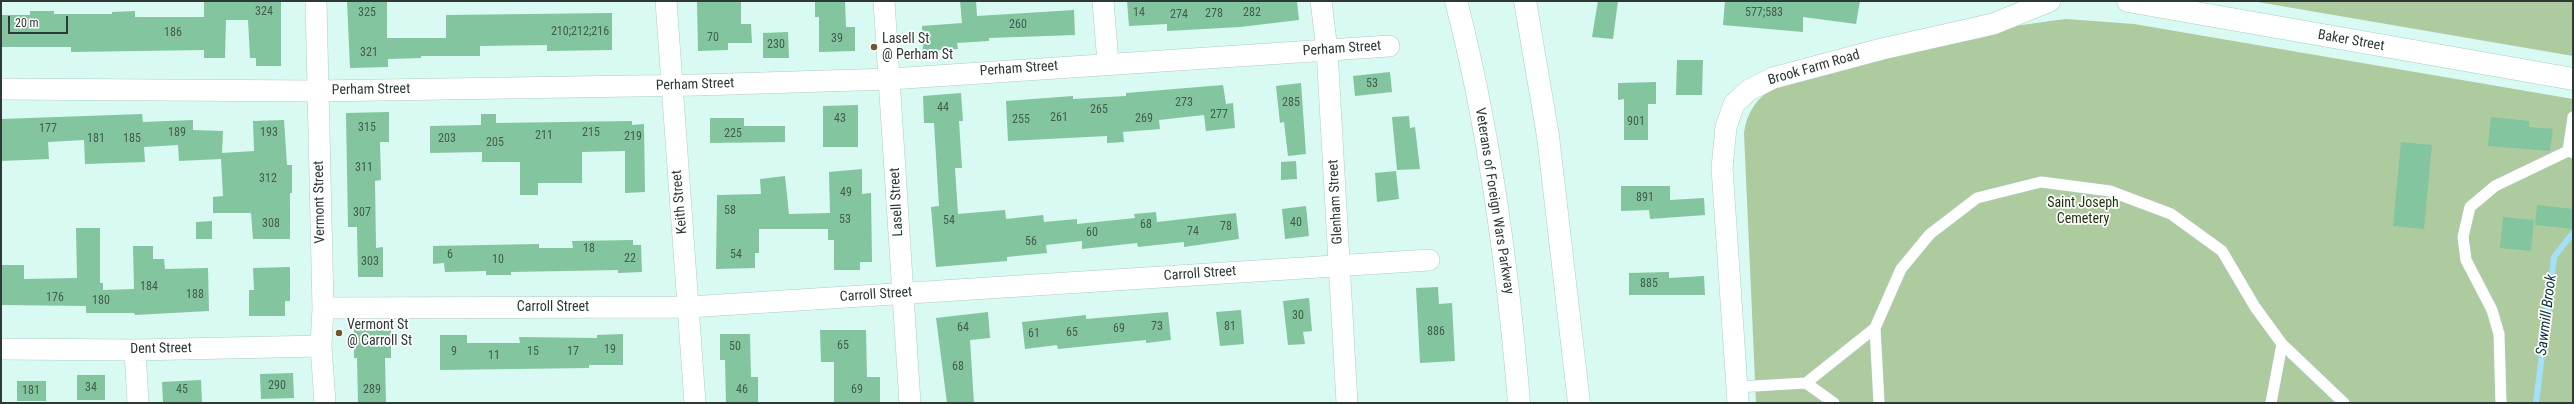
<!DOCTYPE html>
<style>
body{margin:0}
#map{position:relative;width:2574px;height:404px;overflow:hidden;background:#d8faf2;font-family:"Roboto Condensed",sans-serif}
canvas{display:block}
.frame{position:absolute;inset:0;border:2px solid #2c3936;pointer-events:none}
.scale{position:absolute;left:8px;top:16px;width:60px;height:18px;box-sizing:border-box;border:2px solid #2c3936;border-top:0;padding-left:5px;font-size:12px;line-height:14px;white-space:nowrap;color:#2c3936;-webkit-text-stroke:3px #fff;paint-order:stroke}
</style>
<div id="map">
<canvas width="2574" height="404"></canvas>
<div class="frame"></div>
<div class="scale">20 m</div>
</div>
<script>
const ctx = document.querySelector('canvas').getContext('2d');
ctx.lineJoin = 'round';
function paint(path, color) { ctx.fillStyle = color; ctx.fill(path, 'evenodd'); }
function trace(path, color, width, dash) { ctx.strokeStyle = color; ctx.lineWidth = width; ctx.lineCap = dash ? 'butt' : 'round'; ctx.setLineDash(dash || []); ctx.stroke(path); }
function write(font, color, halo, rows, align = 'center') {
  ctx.font = font + ' "Roboto Condensed",sans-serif'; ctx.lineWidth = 3.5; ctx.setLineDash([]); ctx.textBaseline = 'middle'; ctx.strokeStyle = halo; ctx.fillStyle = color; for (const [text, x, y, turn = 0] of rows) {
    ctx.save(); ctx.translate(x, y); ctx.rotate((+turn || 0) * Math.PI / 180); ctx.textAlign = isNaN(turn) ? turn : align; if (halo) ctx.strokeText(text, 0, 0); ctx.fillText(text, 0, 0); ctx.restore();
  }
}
paint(new Path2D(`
 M2252 1H2573V56Z
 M2066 19 2134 24 2573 99V403H1756L1744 133C1746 116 1754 101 1769 91 1789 78 1818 75 1841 69 1914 49 1991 27 2066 19Z`), '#aecb9f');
trace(new Path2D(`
 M2536 403 2554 257 2573 233`), '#a3e1f9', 6);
paint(new Path2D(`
 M204 1H281V66H256V58H250L248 20H226L225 58H204V50L71 52V47H1V15H30V11H54V14H112V12L135 11V17H204Z
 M347 1H387V38H446V15L612 13V50L547 51V45L480 46V56H421V58L388 59V67L350 68Z
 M697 1H741V24H751L752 43H728V50L698 51Z
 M815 1H845L846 27H855V51L819 52V17H815Z
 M960 1H976L977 16 1074 10 1075 35 989 38V41L957 43 958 49 923 51 922 26 962 23Z
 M1127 1H1297L1299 20 1240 27 1167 31V24L1129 26Z
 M1598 1H1618L1613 39 1592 37Z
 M1725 1H1860L1856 24 1803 17V32L1723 25Z
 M788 32 789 58H763V33Z
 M1677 60H1703L1702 95H1676Z
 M1390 72 1392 92 1355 96 1353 76Z
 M1656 82V104H1648V140H1624V99L1618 100V83Z
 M1301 83 1306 154 1288 156 1284 122 1280 123 1276 86Z
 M1223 85 1226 104 1233 103 1235 128 1206 131 1204 115 1159 120 1160 129 1123 132 1124 142 1107 143V136L1008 141 1006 101 1073 96V99L1126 96V93Z
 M961 93 963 121H959L962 168H955L958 214 1005 210 1006 219 1043 215 1044 222 1077 219V224L1135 218 1134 214 1156 212 1157 222 1236 213 1239 239 1184 247V242L1138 247 1137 243 1082 249V241L1046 245 1047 253 1007 257V261L936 267 931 207 939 206 934 123H924L923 96Z
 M858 105V147H823V106Z
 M389 112V142H380L381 180 375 181 376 248 383 247V277H358L357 227H348L346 113Z
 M142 114 143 122 193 120V130L223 131 222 153 254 151 253 121 284 120 287 165H292V193H290V239H253L251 213H213V197L223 196 221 159 179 161 178 145 144 147 145 162 85 164 84 140 48 142 49 159 1 161V119Z
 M481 114H496V123L632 121V125L644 124 645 192 625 193V151L582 152V183H538V195H520V162H482V152L430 153V126L481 125Z
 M1409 116 1410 128 1415 127 1420 169 1397 170 1392 117Z
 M2491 117 2529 121V127L2553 129 2550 151 2488 146Z
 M710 118H744V126H785V142L710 143Z
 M2401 142 2432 145 2424 229 2393 226Z
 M1296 161 1297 179 1281 180V162Z
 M862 169V194L871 193 872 262H860V270H834V240H828V229H759V253H755V268L716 269 717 195 761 194 760 179 785 176 789 214 830 213 829 172Z
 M1396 171 1399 199 1377 202 1375 173Z
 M1621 186H1670V200L1704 198 1705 215 1650 219 1649 210 1621 211Z
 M2537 205 2573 209V229L2535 225Z
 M1306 206 1309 236 1285 239 1282 209Z
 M2503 217 2534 220 2531 251 2500 248Z
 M212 221V239H196V222Z
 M76 228H100V283H103V290L134 289 133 246H153V259H164L165 269 208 268 209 311 135 315 134 313H86V306L1 305V265H24V279L77 278Z
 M633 240V245H641L642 272 618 273V270L511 272V275H486V271L445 272 444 263 433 264V246L539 244V248H573L572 241Z
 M290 267V301H285V316H249V290H254L253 268Z
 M1669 272V278L1704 276 1705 295H1629V273Z
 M1438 287 1439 304 1452 303 1455 361 1420 363 1416 288Z
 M1309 298 1312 331 1303 332 1305 344 1288 345 1283 301Z
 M1241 310 1244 344 1220 346 1216 312Z
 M988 312 990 338 970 340 974 403H947L936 318Z
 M1168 312 1171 340 1146 343V340L1058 349 1057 345 1025 349 1022 322 1086 315V319Z
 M391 326V358H385L386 403H358L357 358H354V327Z
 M820 330H866L867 377H880V403H834V362H821Z
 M623 334V365H589V368L440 370V335H467V343H520L519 337 597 338V335Z
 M720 334H750L751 377H758V403H726L725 360H720Z
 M293 373 294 398 261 399 260 374Z
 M77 375H105V400H77Z
 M201 380 202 403H163L162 382Z
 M17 381H46V401H17Z`), '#83c59e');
const lane = new Path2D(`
 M2568 151 2573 117
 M1806 383 1875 328
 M1737 387 1806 383 1834 403
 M1879 403 1875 328 1901 269 1930 234 1977 198 2041 182 2110 191 2171 214 2222 251 2255 307 2282 344 2344 403
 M2271 403 2282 344
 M2501 403 2499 334 2492 310 2466 260 2463 237 2470 207 2495 186 2568 151 2573 153`);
const street = new Path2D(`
 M316 1 323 308 321 346 325 403
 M666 1 695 403
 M884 1 910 403
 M1103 1 1108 63
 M1321 1 1327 50 1347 403
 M1 89 318 91 698 85 890 79 1389 46
 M323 308 689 307 1429 260
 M1 349 135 350 321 346
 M135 350 138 403
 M1738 403 1722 168 1726 127 1734 104 1749 90 1773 78 1882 49 1993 24 2050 1`);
const secondary = new Path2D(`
 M2128 1 2573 79`);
const highway = new Path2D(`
 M1456 1C1490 132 1508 268 1519 403
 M1525 1 1548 136 1579 403`);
trace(lane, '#accdc5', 12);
trace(street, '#accdc5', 22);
trace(secondary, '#accdc5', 23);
trace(highway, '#accdc5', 23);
trace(lane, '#fff', 11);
trace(street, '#fff', 21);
trace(secondary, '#fff', 22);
trace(highway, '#fff', 22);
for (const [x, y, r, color] of [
 [874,47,4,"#75532b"],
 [339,333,4,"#75532b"]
]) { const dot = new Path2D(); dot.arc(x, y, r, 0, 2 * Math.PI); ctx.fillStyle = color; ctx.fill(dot); trace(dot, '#fff', 1.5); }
write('12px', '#425c50', null, [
 ["324",264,12],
 ["325",367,13],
 ["14",1139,13],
 ["282",1252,13],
 ["577;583",1764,13],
 ["278",1214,14],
 ["274",1179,15],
 ["260",1018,25],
 ["210;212;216",580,32],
 ["186",173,33],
 ["70",713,38],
 ["39",837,39],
 ["230",776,45],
 ["321",369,53],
 ["53",1372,84],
 ["273",1184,103],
 ["285",1291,103],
 ["44",943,108],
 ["265",1099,110],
 ["277",1219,115],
 ["261",1059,118],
 ["43",840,119],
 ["269",1144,119],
 ["255",1021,120],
 ["901",1636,122],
 ["315",367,128],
 ["177",48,129],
 ["189",177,133],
 ["193",269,133],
 ["215",591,133],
 ["225",733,134],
 ["211",544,136],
 ["219",633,137],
 ["181",96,139],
 ["185",132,139],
 ["203",447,139],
 ["205",495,143],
 ["311",364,168],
 ["312",268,179],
 ["49",846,193],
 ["891",1645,198],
 ["58",730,211],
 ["307",362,213],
 ["53",845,220],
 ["54",949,221],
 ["40",1296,223],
 ["308",271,224],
 ["68",1146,225],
 ["78",1226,227],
 ["74",1193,232],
 ["60",1092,233],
 ["56",1031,242],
 ["18",589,249],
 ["6",450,255],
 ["54",736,255],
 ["22",630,259],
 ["10",498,260],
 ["303",370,262],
 ["885",1649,284],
 ["184",149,287],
 ["188",195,295],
 ["176",55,298],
 ["180",101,301],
 ["30",1298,316],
 ["73",1157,327],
 ["81",1230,327],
 ["64",963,328],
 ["69",1119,329],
 ["886",1436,332],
 ["65",1072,333],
 ["61",1034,334],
 ["65",843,346],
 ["50",735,347],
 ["19",610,350],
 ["9",454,352],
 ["15",533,352],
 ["17",573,352],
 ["11",494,356],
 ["68",958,367],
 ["290",277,386],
 ["34",91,388],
 ["45",182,390],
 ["289",372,390],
 ["46",742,390],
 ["69",857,390],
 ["181",31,391]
]);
write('14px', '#2c3936', '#fff', [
 ["Lasell St",882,39],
 ["@ Perham St",882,55],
 ["Vermont St",347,325],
 ["@ Carroll St",347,341]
], 'left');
write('14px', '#2c3936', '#fff', [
 ["Baker Street",2351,41,10],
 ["Perham Street",1342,49,-4],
 ["Brook Farm Road",1814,68,-16],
 ["Perham Street",1019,69,-4],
 ["Perham Street",695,85,-2],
 ["Perham Street",371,90,-1],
 ["Veterans of Foreign Wars Parkway",1494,201,81],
 ["Vermont Street",320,202,-91],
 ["Keith Street",680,202,-95],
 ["Lasell Street",897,202,-93],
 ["Glenham Street",1336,202,-93],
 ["Carroll Street",1200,274,-4],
 ["Carroll Street",876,295,-4],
 ["Carroll Street",553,307],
 ["Dent Street",161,349,-1]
]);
write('14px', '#1b330b', '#fff', [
 ["Saint Joseph",2083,203],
 ["Cemetery",2083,219]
]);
write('italic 15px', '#0c323f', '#fff', [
 ["Sawmill Brook",2547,315,-83]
]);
</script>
